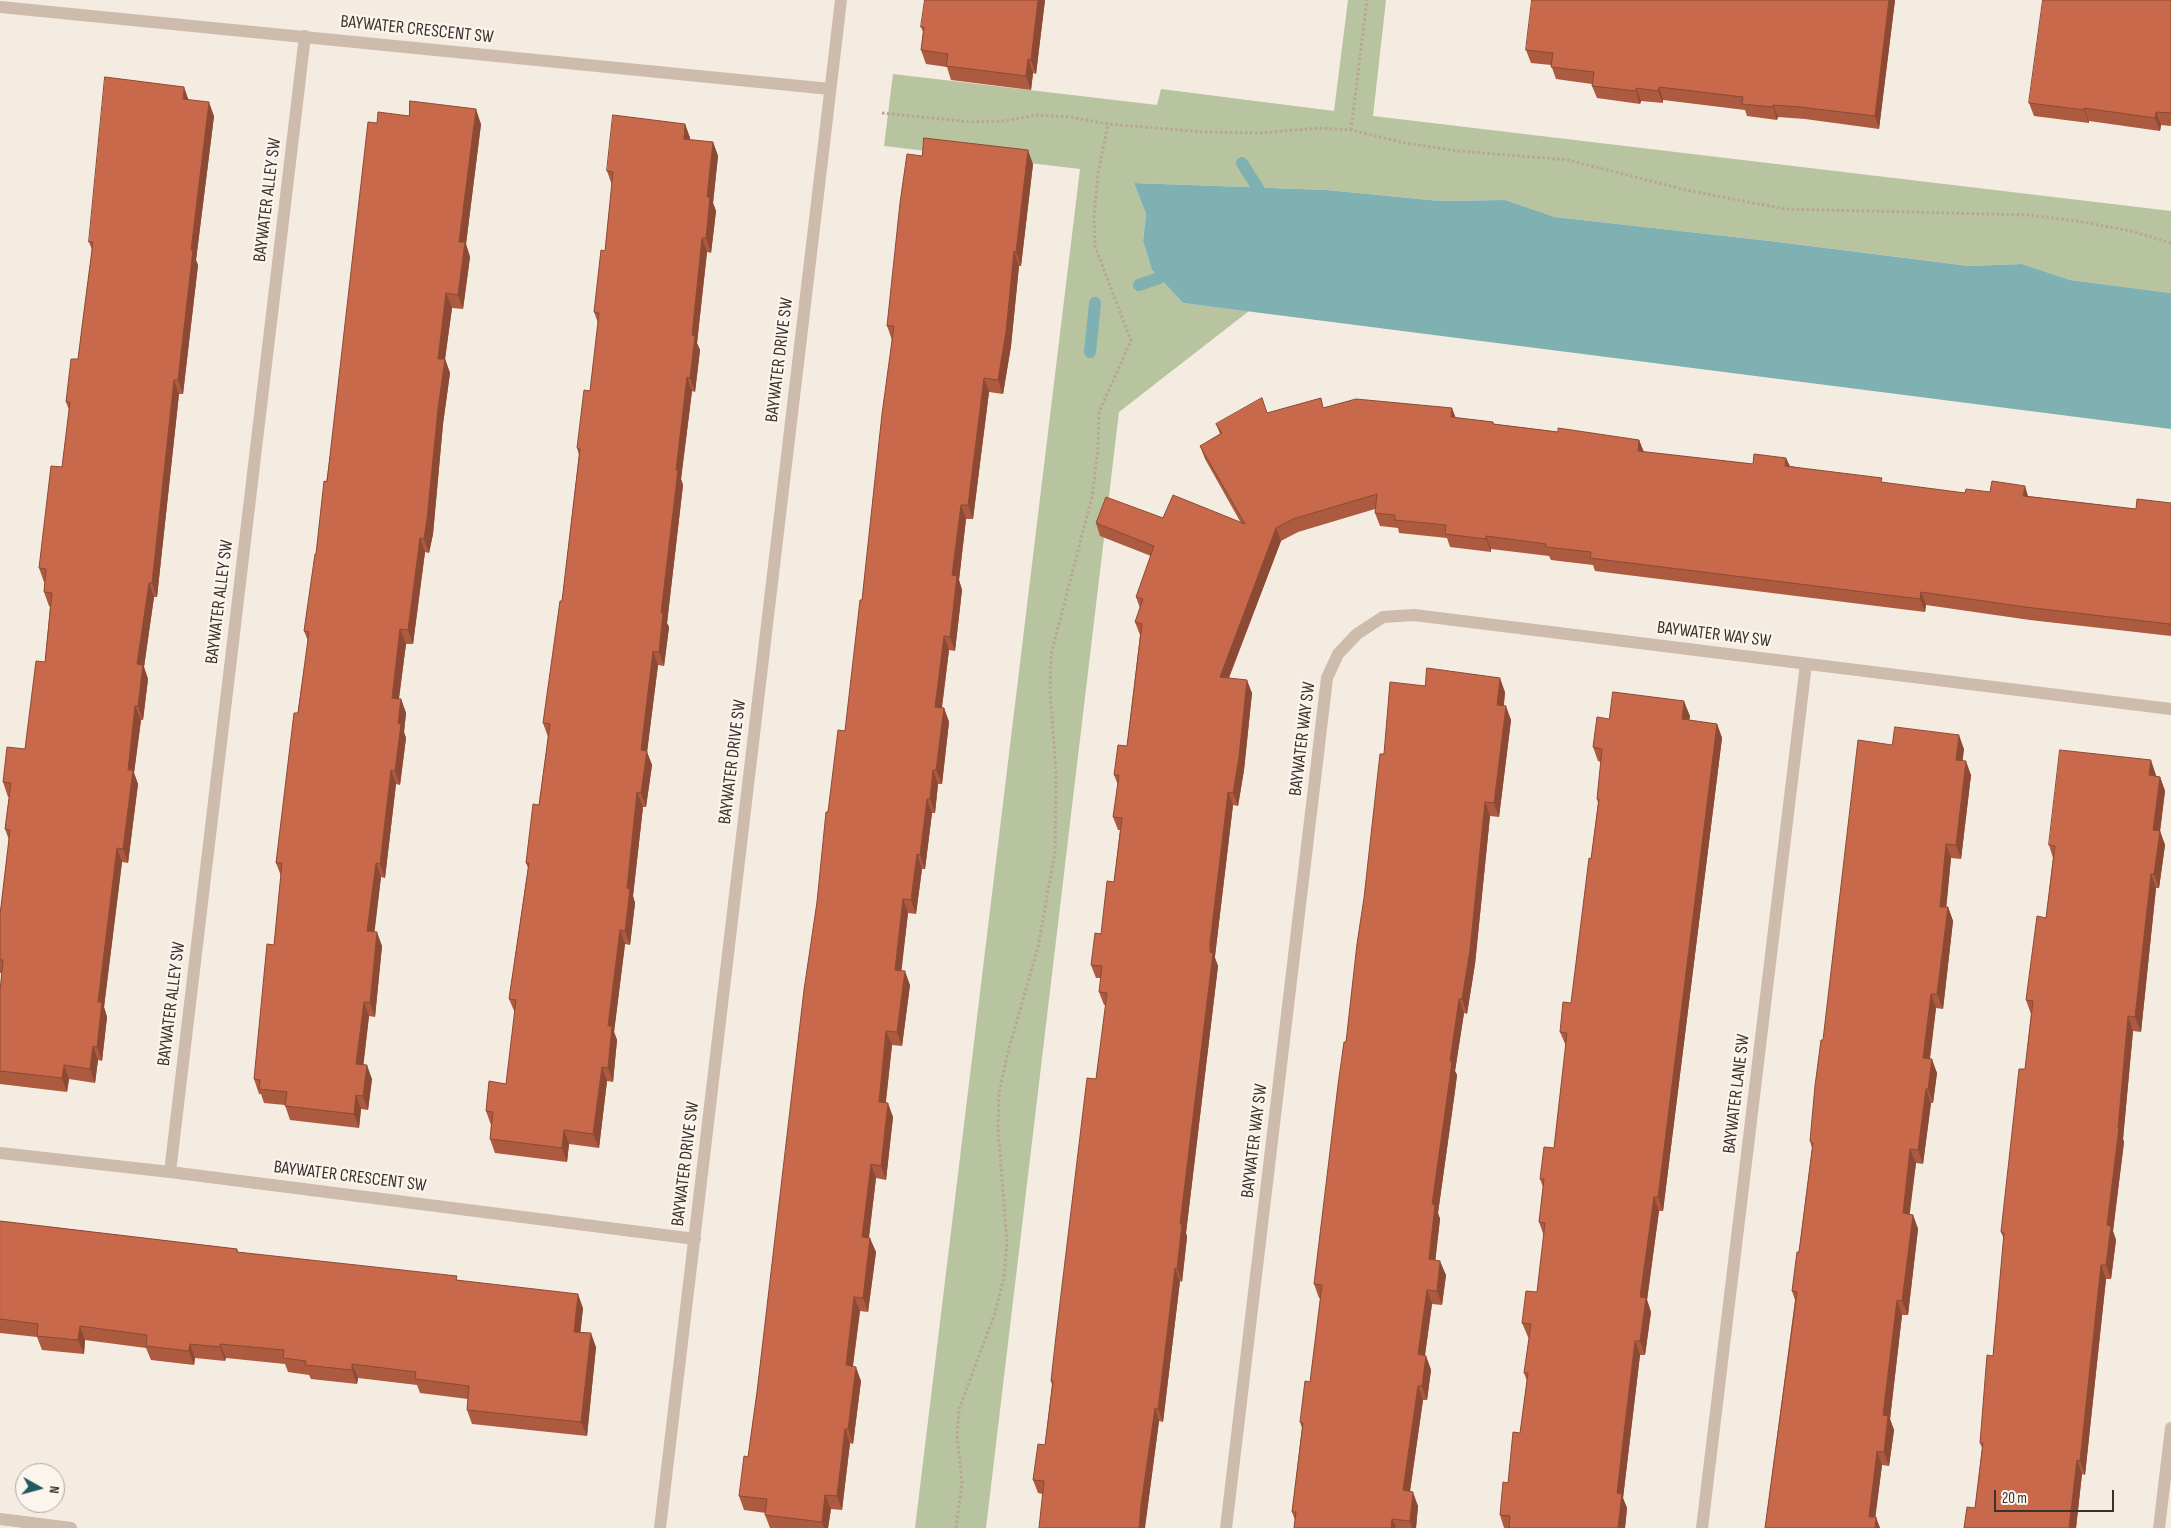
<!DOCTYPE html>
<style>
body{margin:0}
#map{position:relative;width:2171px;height:1528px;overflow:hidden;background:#f4ebe1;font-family:"Sofia Sans Condensed",sans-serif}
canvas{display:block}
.north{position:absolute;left:15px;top:1463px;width:50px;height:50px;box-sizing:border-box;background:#fbf5ee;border:1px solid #aea6a0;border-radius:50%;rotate:97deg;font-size:14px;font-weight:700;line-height:20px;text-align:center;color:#3b302b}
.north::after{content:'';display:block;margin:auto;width:18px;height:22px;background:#1f5a5e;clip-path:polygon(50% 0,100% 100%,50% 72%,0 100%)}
.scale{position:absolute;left:1994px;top:1490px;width:120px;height:22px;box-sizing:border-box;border:2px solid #3b302b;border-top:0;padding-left:6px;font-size:15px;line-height:18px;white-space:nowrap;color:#3b302b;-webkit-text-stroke:4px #fbf5ee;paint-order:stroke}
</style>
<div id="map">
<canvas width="2171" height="1528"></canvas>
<div class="north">N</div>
<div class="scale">20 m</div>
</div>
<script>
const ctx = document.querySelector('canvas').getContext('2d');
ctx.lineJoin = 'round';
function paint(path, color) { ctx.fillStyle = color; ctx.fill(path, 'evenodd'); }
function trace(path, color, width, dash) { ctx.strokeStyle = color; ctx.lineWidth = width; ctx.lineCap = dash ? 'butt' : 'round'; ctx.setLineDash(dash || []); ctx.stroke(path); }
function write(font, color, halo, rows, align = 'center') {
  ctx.font = font + ' "Sofia Sans Condensed",sans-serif'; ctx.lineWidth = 4.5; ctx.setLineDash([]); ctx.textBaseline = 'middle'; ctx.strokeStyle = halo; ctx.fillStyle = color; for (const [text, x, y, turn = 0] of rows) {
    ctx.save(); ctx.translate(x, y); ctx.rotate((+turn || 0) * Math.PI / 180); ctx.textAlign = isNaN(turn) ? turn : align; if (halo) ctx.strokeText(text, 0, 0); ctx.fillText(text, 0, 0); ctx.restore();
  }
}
paint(new Path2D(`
 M1348 0H1386L1373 116 2171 211V293L2070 280 2022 264 1969 266 1770 241 1555 217 1505 200 1440 201 1327 190 1134 183 1146 214 1143 241 1152 270 1183 303 1249 311 1119 412 986 1528H915L1080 169 884 146 893 74 1157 105 1161 89 1334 111Z`), '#b8c4a0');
paint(new Path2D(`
 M1134 183 1327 190 1440 201 1505 200 1555 217 1770 241 1969 266 2022 264 2070 280 2171 293V429L1183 303 1152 270 1143 241 1146 214Z`), '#7fb0b2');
trace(new Path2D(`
 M1242 163 1266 201
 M1139 285 1159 278 1169 265
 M1090 352 1095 303`), '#7fb0b2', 12);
trace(new Path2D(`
 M882 113 971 122 1004 121 1037 115 1070 117 1108 124 1204 132 1261 133 1319 128 1351 130 1405 143 1459 151 1568 160 1686 190 1785 209 2029 215 2077 221 2131 231 2171 243
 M1351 130 1367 0
 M956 1528 962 1483 957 1435 959 1409 995 1313 1004 1277 1007 1242 998 1129 999 1093 1008 1052 1038 947 1055 852 1056 772 1050 691 1051 654 1092 497 1098 449 1099 412 1131 341 1095 246 1094 216 1098 173 1108 124`), '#b9a596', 3, [2.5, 2.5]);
trace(new Path2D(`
 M0 7 830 89
 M0 1153 170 1172 695 1239
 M170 1172 305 36
 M660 1528 841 0
 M1226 1528 1327 678 1338 654 1357 634 1383 617 1414 615 2171 709
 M1702 1528 1806 664
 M2159 1528 2171 1428`), '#cdbbac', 12);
trace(new Path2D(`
 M0 1519 71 1528`), '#cdbbac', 12);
paint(new Path2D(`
 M1045 0 1036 74 1033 73 1031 90 951 80 947 67 926 64 921 50 923 32 921 27Z
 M1895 0 1879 129 1805 119 1778 117 1777 120 1747 116 1745 110 1663 100V103L1641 101 1640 104 1597 98 1592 86V84L1556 79 1551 65 1531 63 1526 50Z
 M2171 0V126L2161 125 2160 131 2089 121V123L2034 116 2029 103Z
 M188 99 214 116 196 260 198 265 183 394H179L157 597H154L144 667 148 679 143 720H141L134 773 138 784 128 863 122 862 104 1007 107 1017 102 1061 98 1060 95 1083 69 1079 67 1092 0 1084V991L2 973H0V915L9 840 5 829 9 797H8L3 782 25 749 45 662 50 607 49 606 44 592 45 582H44L39 568 62 467 69 410 66 402 78 359 92 250 89 242Z
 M377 123 481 124 466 244 470 257 463 309 452 308 445 359 450 373 443 424 433 534 429 553 425 552 413 644H406L399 699H401L406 713 404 732 406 738 400 785 396 784 385 878 381 877 374 932 382 946 375 1017 369 1016 363 1065 372 1079 368 1110 361 1109 359 1128 290 1120 285 1105 264 1103 261 1094H259L254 1079 274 945 281 876 276 863 308 641 304 631 316 554Z
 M685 124 690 138V140L713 142 718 156 713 203 716 211 711 253 707 252 697 343 700 350 695 392 692 391 681 479 683 485 667 623 669 627 664 666 658 665 647 752 652 765 646 807H643L633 896 635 903 630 945 625 944 614 1032 617 1040 613 1082 607 1081 599 1148 569 1144 567 1162 495 1153 490 1139 491 1125 486 1111 506 1084 515 1013 509 999 528 868 526 863 539 805 548 737 543 723 562 601 579 455 577 448 590 391 598 323 594 312 605 251 612 185 607 171Z
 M922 156 1033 164 1021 266H1019L1011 346 1003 394 989 392 973 519H966L959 580 962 590 955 651 949 650 942 708H944L949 722 942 784H938L935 813H932L925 869H922L916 914 908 913 901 970 910 985 902 1046 892 1045 886 1102 893 1117 886 1180 876 1178 869 1238 876 1252 868 1312 860 1311 853 1366 861 1381 853 1444 850 1443 842 1510 831 1509 828 1528H770L765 1515 766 1513 744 1510 739 1496 748 1457 757 1392 828 812 845 731 862 600 892 340 887 326Z
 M1324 408 1456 418 1493 422 1494 424 1558 432 1639 440 1644 452 1753 464 1786 458 1790 466 1883 483 1965 493 2028 496 2136 509 2171 503V636L2030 620 1926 605 1925 612 1595 571 1593 565 1551 560 1549 556 1491 549V552L1450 547 1447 538 1399 533 1398 528 1380 526 1375 513V509L1298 532 1281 541 1229 678 1252 693 1244 770 1238 806 1233 805 1215 956V958L1218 966 1186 1233 1187 1237 1182 1282 1180 1281 1163 1422 1159 1421 1146 1518 1038 1493 1033 1480 1045 1445 1052 1385 1051 1381 1096 1079 1106 1005H1104L1099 992 1101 978H1096L1091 965 1101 934 1114 882 1120 830H1118L1113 817 1118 785 1114 775 1127 746 1140 635 1135 622 1140 608 1136 597 1151 556 1100 536 1096 523 1163 518 1241 523 1205 459 1200 446 1220 434 1216 424 1267 413Z
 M1425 686 1505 692 1504 705 1511 720 1499 817 1490 816 1475 964 1467 1014 1464 1013 1455 1071 1457 1075 1455 1091 1438 1213 1440 1219 1435 1260 1446 1275 1442 1305 1432 1304 1425 1355 1426 1356 1431 1370 1427 1400H1423L1410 1491 1418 1506 1416 1528H1294L1295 1520 1292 1512 1302 1428 1300 1422 1310 1382 1321 1298H1319L1314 1284 1384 754Z
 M1690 716 1689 720 1717 724 1722 738 1663 1211H1659L1647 1300 1651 1312 1645 1355H1640L1628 1456 1623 1498 1627 1508 1625 1528H1504L1500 1515 1520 1433 1527 1381 1524 1373 1529 1338 1528 1337 1522 1323 1537 1292 1544 1236 1539 1222 1543 1187 1540 1179 1554 1148 1566 1046 1560 1032 1571 1003 1591 859 1598 803 1597 799 1601 762 1598 761 1593 747 1609 719Z
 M1892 745 1964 749 1962 761 1971 775 1961 859 1951 858 1946 907H1948L1953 921 1943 1009 1936 1008 1930 1059 1937 1073 1933 1103H1931L1923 1164 1916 1163 1909 1214 1913 1215 1918 1229 1908 1315H1902L1890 1419 1894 1430 1889 1466 1882 1465 1875 1517 1880 1528H1765L1795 1300 1792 1291 1799 1252 1812 1148 1810 1141Z
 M2156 775V776L2160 777 2165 791 2160 831 2165 845 2159 888H2156L2141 1032 2133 1031 2123 1139 2124 1142 2113 1231 2116 1240 2111 1279H2106L2085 1475 2082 1474 2076 1528H1964L1975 1508 1982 1448 1980 1443 1993 1356 2004 1239 2001 1232 2025 1069 2031 1014 2026 1000 2046 918 2053 858 2049 845Z
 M0 1221 237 1249 238 1252 459 1280 583 1308 580 1332 596 1347 587 1436 472 1424 467 1410 468 1399 420 1393 417 1385 358 1378 357 1384 311 1379 309 1375 288 1372 285 1364 226 1358 225 1361 195 1358 194 1365 151 1360 146 1348 85 1340 84 1354 42 1350 37 1337 0 1333Z`), '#ac5a40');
paint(new Path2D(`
 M1038 0H1045L1036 74 1031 60Z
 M1889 0H1895L1879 129 1875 116Z
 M1028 59 1033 73 1031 90 1026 76Z
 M184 87 189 101 183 99Z
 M1659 87 1663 100V103L1658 91Z
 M1636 88 1641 101 1640 104 1636 91Z
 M209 102 214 116 196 260 198 265 183 394 178 380 191 250Z
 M1773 105 1778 117 1777 120 1773 107Z
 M2084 108 2089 121V123L2084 110Z
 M476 109 481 124 466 244 470 257 463 309 458 295 459 242Z
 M2156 112 2161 125 2160 131 2155 118Z
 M685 124 690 138 689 153 684 139Z
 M713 142 718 156 713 203 716 211 711 253 706 238 707 197Z
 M1028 150 1033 164 1021 266 1016 252Z
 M702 238 707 252 697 343 700 350 695 392 690 378 692 335Z
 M1014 251 1019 266 1011 346 1003 394 998 380Z
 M446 293 452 308 445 359 450 373 443 424 433 534 429 553 424 539 438 359Z
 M687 377 692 391 681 479 683 485 667 623 669 627 664 666 659 652 661 613 676 470Z
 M984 378 989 392 973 519 968 505Z
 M174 380 179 394 157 597 152 583Z
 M1452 408 1457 421 1451 417Z
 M1639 440 1644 453 1638 451Z
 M1786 458 1791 471 1785 466Z
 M2025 486 2029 499 2023 496Z
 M961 505 966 519 959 580 962 590 955 651 950 637 952 575Z
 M1276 528 1281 541 1224 690 1220 677Z
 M1486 536 1491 549V552L1486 539Z
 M420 538 425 552 413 644 408 630Z
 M149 583 154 597 144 667 148 679 143 720 138 706 137 664Z
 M1921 592 1926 605 1925 612 1920 599Z
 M400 629 406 644 397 712 392 698Z
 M944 636 949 650 940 721 935 707Z
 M653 651 658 665 647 752 652 765 646 807 641 793V750Z
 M1500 678 1505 692 1502 719 1497 705Z
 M1247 680 1252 693 1244 770 1238 806 1233 793Z
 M401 699 406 713 404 732 406 738 400 785 395 771 398 723Z
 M1684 701 1690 716 1687 733 1682 719Z
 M135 706 141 720 134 773 138 784 128 863 123 849 128 770Z
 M1506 706 1511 720 1499 817 1494 803Z
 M944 708 949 722 942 784 936 770Z
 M1717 724 1722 738 1663 1211 1658 1197Z
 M1959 735 1964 749 1961 774 1956 760Z
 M2151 760 2156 775 2154 789 2149 775Z
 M1966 761 1971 775 1961 859 1956 845Z
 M391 770 396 784 385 878 380 864Z
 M933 770 938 784 935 813 930 799Z
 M2160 777 2165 791 2160 831 2165 845 2159 888 2154 874 2153 830Z
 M637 792 643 807 633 896 635 903 630 945 625 931 627 888Z
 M1228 792 1233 805 1215 956V958L1218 966 1186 1233 1187 1237 1182 1282 1177 1269 1180 1224 1210 943Z
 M927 799 932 813 925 869 920 855Z
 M1485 802 1490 816 1475 964 1467 1014 1462 999Z
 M1946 844 1951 858 1945 921 1940 907Z
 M117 848 122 862 104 1007 107 1017 102 1061 97 1047 98 1002Z
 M917 854 922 869 916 914 911 900Z
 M376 863 381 877 373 945 367 931Z
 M2151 874 2156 888 2141 1032 2135 1017Z
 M903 899 908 913 900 984 895 970Z
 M1948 907 1953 921 1943 1009 1937 994Z
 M620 930 625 944 614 1032 617 1040 613 1082 608 1068V1026Z
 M377 932 382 946 375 1017 370 1003Z
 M905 971 910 985 902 1046 897 1032Z
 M1931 994 1936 1008 1928 1072 1923 1058Z
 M1459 999 1464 1013 1455 1071 1457 1075 1455 1091 1438 1213 1440 1219 1434 1273 1429 1259 1432 1204 1450 1061Z
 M364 1002 369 1016 362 1078 356 1064Z
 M2128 1016 2133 1031 2123 1139 2124 1142 2113 1231 2116 1240 2111 1279 2106 1265 2107 1225 2118 1128Z
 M886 1031 892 1045 884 1116 879 1102Z
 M93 1046 98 1060 95 1083 90 1069Z
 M1932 1059 1937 1073 1933 1103 1928 1089Z
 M64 1065 69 1079 67 1092 62 1078Z
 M367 1065 372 1079 368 1110 363 1096Z
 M602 1067 607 1081 599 1148 593 1134Z
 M1926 1089 1931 1103 1923 1164 1918 1150Z
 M356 1095 361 1109 359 1128 354 1114Z
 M888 1103 893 1117 886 1180 881 1166Z
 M564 1130 569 1144 567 1162 562 1148Z
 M1910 1149 1916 1163 1908 1228 1903 1213Z
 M871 1164 876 1178 867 1251 862 1237Z
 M1654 1197 1659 1211 1647 1300 1651 1312 1645 1355 1640 1341V1297Z
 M1913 1215 1918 1229 1908 1315 1902 1301Z
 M870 1238 876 1252 868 1312 863 1298Z
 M1440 1261 1446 1275 1442 1305 1437 1291Z
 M2101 1265 2106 1279 2085 1475 2080 1461Z
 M1175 1268 1180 1281 1163 1422 1158 1409Z
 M1427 1290 1432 1304 1423 1369 1418 1354Z
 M578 1294 583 1308 579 1346 574 1332Z
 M854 1297 860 1311 851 1379 846 1365Z
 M1897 1300 1902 1315 1890 1419 1894 1430 1889 1466 1884 1452 1883 1415Z
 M80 1326 85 1340 84 1354 78 1340Z
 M591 1333 596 1347 587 1436 581 1422Z
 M1635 1341 1640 1355 1623 1498 1627 1508 1625 1528H1618L1617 1493Z
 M190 1344 195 1358 194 1365 189 1351Z
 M220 1344 226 1358 225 1361 220 1347Z
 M1426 1356 1431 1370 1427 1400 1422 1386Z
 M352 1364 358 1378 357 1384 352 1370Z
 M856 1367 861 1381 853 1444 848 1429Z
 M1418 1386 1423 1400 1408 1505 1403 1490Z
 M1155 1408 1159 1421 1145 1528H1139L1141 1505Z
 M845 1429 850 1443 842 1510 837 1496Z
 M1877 1451 1882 1465 1874 1528 1869 1517Z
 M2077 1460 2082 1474 2076 1528H2069Z
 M1413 1492 1418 1506 1416 1528H1412L1410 1521Z
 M825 1495 831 1509 828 1528H824L822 1522Z
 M1876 1517 1880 1528H1875Z
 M1392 1519 1396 1528H1391Z`), '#8c4a34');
const building = new Path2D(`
 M925 0H1038L1031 60 1028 59 1026 76 946 66 948 54 921 50 924 27H921Z
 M1532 0H1889L1875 116 1800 107 1773 105V107L1742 104 1743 97 1659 87 1658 91 1636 88V91L1592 86 1594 72 1551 67 1553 53 1526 50Z
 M2043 0H2171V113L2156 112 2155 118 2084 108V110L2029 103Z
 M105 77 184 87 183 99 209 102 191 250H193L178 380H174L152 583H149L137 664 143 665 138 706H135L128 770H133L123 849 117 848 98 1002H102L97 1047 93 1046 90 1069 64 1065 62 1078 0 1071V991L3 960H0V915L10 830 5 829 11 783 3 782 7 747 25 749 36 661 45 662 52 593 44 592 46 569 39 568 51 466 62 467 70 402H66L71 359H78L82 327 93 242H89Z
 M410 101 476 109 459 242H465L458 295 446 293 438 359H445L438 409 427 519 424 539 420 538 408 630 400 629 392 698 401 699 398 723 401 724 395 771 391 770 380 864 376 863 367 931 377 932 370 1003 364 1002 356 1064 367 1065 363 1096 356 1095 354 1114 285 1106 287 1092 259 1089 260 1080 254 1079 267 944 274 945 282 863H276L294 713H298L309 632 304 631 315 554H316L324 481 327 482 368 122 377 123 378 112 409 116Z
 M613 115 685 124 684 139 713 142 707 197H710L706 238H702L692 335 695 336 690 378 687 377 676 470H678L661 613H663L659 652 653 651 641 750 647 751 641 793 637 792 627 888 630 889 625 931 620 930 608 1026H612L608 1068 602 1067 593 1134 564 1130 562 1148 490 1139 493 1112 486 1111 489 1081 506 1084 516 1000 509 999 529 863H526L533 804 539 805 550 724 543 723 560 601H562L580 449 577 448 584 390 590 391 599 313 594 312 601 250 605 251 613 172 607 171Z
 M924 138 1028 150 1016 252 1014 251 1006 332 998 380 984 378 968 505H961L952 575 957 576 950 637 944 636 935 707 944 708 936 770H933L930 799H927L920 855 917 854 911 900 903 899 895 970 905 971 897 1032 886 1031 879 1102 888 1103 881 1166 871 1164 862 1237 870 1238 863 1298 854 1297 846 1365 856 1367 848 1429H845L837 1496 825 1495 822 1522 765 1515 767 1499 739 1496 744 1456 748 1457 757 1392 804 990 817 902 826 812H828L838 730 845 731 860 600H862L882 414 894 326H887L900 203 907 154 922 156Z
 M1262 398 1267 413 1321 398 1323 408 1356 399 1452 408 1451 417 1493 422V424L1558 432V428L1639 440 1638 451 1753 464 1754 454 1786 458 1785 466 1882 478 1881 482 1965 493 1966 489 1990 492 1992 481 2025 486 2023 496 2136 509 2137 499 2171 503V626H2169L2170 624 2025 607 1921 592 1920 599 1590 558 1591 552 1546 547V544L1486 536V539L1445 534 1446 525 1395 520V515L1375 513 1377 494 1293 519 1276 528 1220 677 1247 680 1239 757 1233 793 1228 792 1210 943V952L1213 953 1180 1224H1182L1177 1269 1175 1268 1158 1409 1155 1408 1141 1505 1139 1528H1039L1044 1481 1033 1480 1038 1444 1045 1445 1053 1381H1051L1056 1336 1087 1078 1096 1079 1107 993 1099 992 1102 966 1091 965 1095 933 1101 934 1107 881 1114 882 1122 818 1113 817 1119 775H1114L1118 745 1127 746 1142 624 1135 622 1143 599 1136 597 1154 546 1096 523 1106 497 1163 518 1173 495 1245 524 1200 446 1222 433 1216 424Z
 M1427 668 1500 678 1497 705 1506 706 1494 803 1485 802 1470 950 1462 999H1459L1450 1061H1452L1450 1077 1432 1204 1435 1205 1429 1259 1440 1261 1437 1291 1427 1290 1418 1354 1426 1356 1422 1386H1418L1403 1490 1413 1492 1410 1521 1392 1519 1391 1528H1294L1296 1512H1292L1303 1423 1300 1422 1305 1381 1310 1382 1322 1285 1314 1284 1338 1085 1344 1042H1346L1357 944 1364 898 1380 754H1384L1390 682 1425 686Z
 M1613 692 1684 701 1682 719 1717 724 1658 1197H1654L1640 1297 1646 1298 1640 1341H1635L1623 1441 1617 1493 1622 1494 1618 1528H1509L1510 1516 1500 1515 1503 1482 1508 1483 1513 1432 1520 1433 1528 1373H1524L1531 1324 1522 1323 1526 1291 1537 1292 1545 1223 1539 1222 1544 1179H1540L1544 1147 1554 1148 1567 1033 1560 1032 1563 1002 1571 1003 1589 858 1591 859 1599 799H1597L1602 749 1593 747 1597 717 1609 719Z
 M1895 727 1959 735 1956 760 1966 761 1956 845 1946 844 1940 907H1948L1937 994H1931L1923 1058 1932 1059 1928 1089H1926L1918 1150 1910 1149 1903 1213 1913 1215 1902 1301 1897 1300 1883 1415 1888 1416 1884 1452 1877 1451 1869 1517H1876L1875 1528H1765L1797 1292 1792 1291 1797 1252H1799L1813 1143 1810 1141 1815 1086 1821 1040H1823L1858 740 1892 745Z
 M2060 750 2151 760 2149 775 2160 777 2153 830 2160 831 2154 874H2151L2135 1017 2128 1016 2118 1128H2119L2107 1225 2111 1226 2106 1265H2101L2080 1461 2077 1460 2069 1528H1964L1967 1507 1975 1508 1983 1443H1980L1987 1355 1993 1356 2004 1233 2001 1232 2019 1069H2025L2033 1001 2026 1000 2037 916 2046 918 2055 846 2049 845Z
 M0 1221 237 1249V1252L457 1276 456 1280 578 1294 574 1332 591 1333 581 1422 467 1410 469 1386 415 1379 416 1372 352 1364V1370L305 1365 306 1361 283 1358 284 1350 220 1344V1347L190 1344 189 1351 146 1346 147 1335 80 1326 78 1340 37 1336 38 1324 0 1319Z`);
paint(building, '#c8694b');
trace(building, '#8c4a34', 1);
write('18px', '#3b302b', '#fbf5ee', [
 ["BAYWATER CRESCENT SW",417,30,6],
 ["BAYWATER ALLEY SW",268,200,-83],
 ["BAYWATER DRIVE SW",780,360,-83],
 ["BAYWATER ALLEY SW",220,602,-83],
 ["BAYWATER WAY SW",1714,635,7],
 ["BAYWATER WAY SW",1303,739,-83],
 ["BAYWATER DRIVE SW",733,762,-83],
 ["BAYWATER ALLEY SW",172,1004,-83],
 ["BAYWATER LANE SW",1737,1094,-83],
 ["BAYWATER WAY SW",1255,1141,-83],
 ["BAYWATER DRIVE SW",686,1164,-83],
 ["BAYWATER CRESCENT SW",350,1177,7]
]);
</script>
